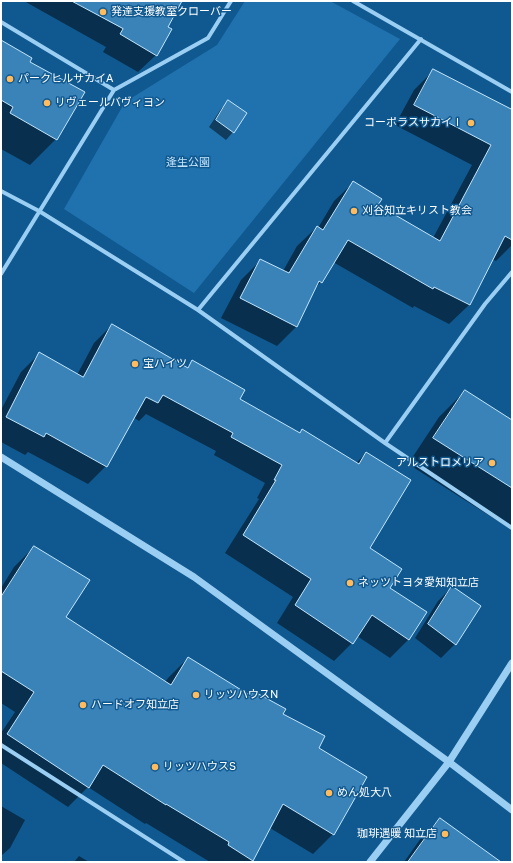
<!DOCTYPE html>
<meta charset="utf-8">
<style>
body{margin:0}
#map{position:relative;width:513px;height:863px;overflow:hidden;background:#105990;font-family:"Golos Text",sans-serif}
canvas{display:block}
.frame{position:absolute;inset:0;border:2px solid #fff;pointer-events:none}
</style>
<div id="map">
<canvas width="513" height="863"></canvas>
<div class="frame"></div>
</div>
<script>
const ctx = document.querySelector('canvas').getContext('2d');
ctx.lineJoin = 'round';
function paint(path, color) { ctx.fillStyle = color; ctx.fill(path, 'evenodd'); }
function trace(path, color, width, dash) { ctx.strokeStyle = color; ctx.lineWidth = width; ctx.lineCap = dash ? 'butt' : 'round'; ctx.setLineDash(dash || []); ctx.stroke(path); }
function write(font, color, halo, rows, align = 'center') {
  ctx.font = font + ' "Golos Text","Noto Sans JP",sans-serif'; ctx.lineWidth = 3; ctx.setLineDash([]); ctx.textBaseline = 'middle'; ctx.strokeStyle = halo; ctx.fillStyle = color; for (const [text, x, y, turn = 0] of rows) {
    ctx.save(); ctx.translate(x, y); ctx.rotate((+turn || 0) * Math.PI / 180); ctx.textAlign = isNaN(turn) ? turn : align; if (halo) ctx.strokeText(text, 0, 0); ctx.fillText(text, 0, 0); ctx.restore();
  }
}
paint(new Path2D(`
 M245 1H330L400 39 194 293 64 209 125 102 217 45Z`), '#1f72ae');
paint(new Path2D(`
 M24 1H181L166 27 156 55 138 72 103 52 106 47Z
 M1 42 29 62 56 139 30 165 1 149Z
 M434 70 512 117V245L496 261 492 259 469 305 449 324 414 306 413 308 333 262 321 282 315 288 297 326 277 346 221 318 241 280 261 260 283 271 297 246 317 227 318 228 334 201 354 182 376 205 433 238 472 165 395 125 414 90Z
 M228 102 245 114 233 132 226 140 209 127 221 109Z
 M112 325 186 368 193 362 239 400 299 434 302 431 356 463 366 453 369 548 389 588 425 613 408 640 390 658 357 636 352 643 334 661 277 623 293 597 225 553 259 499 257 498 265 483 214 455 216 451 146 414 139 421 133 417 106 466 88 484 28 452 25 455 1 442V410L21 372 39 354 77 375 94 343Z
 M465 391 512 421V530L408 464 439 417Z
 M34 547 64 618 165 682 168 678 188 658 249 696 254 692 282 714 317 748 333 834 313 854 270 828 251 862H210L146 823 145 824 88 787 68 807 1 763V733L15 712 1 703V588L14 567Z
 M452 587 455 644 441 658 415 638 438 601Z
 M1 806 25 820 10 848 1 856Z
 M440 819 475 862H404L421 838Z
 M79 856 89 862H74Z`), '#0007');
const building = new Path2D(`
 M72 1H182L168 27 172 29 157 56 120 34 123 29Z
 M1 40 32 58 30 62 85 92 57 140 10 113 13 107 1 100Z
 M433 69 511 109 512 106V240L505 236 470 305 434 287 433 289 348 240 322 283 319 281 297 327 240 298 260 259 289 273 317 226 323 230 353 181 382 199 378 205 440 241 491 145 414 105Z
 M228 100 247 113 234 133 216 120Z
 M112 324 188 368 192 360 245 390 240 399 300 433 302 429 359 464 366 452 411 480 370 548 402 569 390 588 427 612 409 640 372 615 353 644 295 605 311 579 243 535 276 480H274L282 465 231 437 233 433 163 395 158 403 146 397 107 467 46 433 44 437 6 417 39 352 83 377Z
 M465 390 512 420V488L433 438Z
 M34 546 90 580 66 617 171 685 188 657 251 696 253 691 286 709 283 714 325 736 319 748 367 777 334 835 283 804 253 861 228 845 229 842 166 804V805L103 765 89 788 7 734 34 692 1 671V597Z
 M452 586 481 606 456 645 428 624Z
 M440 818 501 862H408Z`);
paint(building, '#3983b9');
trace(building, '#c2e5fd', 1);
trace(new Path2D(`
 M353 1 512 92
 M1 22 114 90
 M1 191 39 211 198 310 385 443 512 528
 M1 274 114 90 208 38 231 1
 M198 310 421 39
 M385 443 485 304 512 272
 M1 745 184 862`), '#9bcef3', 4);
trace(new Path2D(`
 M1 457 194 577 449 762 512 810
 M370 862 449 762 512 663`), '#9bcef3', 7);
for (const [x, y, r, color] of [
 [103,12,4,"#ffbb5d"],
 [10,79,4,"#ffbb5d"],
 [47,103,4,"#ffbb5d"],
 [471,123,4,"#ffbb5d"],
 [354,211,4,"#ffbb5d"],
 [135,364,4,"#ffbb5d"],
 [492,463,4,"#ffbb5d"],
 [350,583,4,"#ffbb5d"],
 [196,695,4,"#ffbb5d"],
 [83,705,4,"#ffbb5d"],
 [155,767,4,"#ffbb5d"],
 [329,793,4,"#ffbb5d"],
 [445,834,4,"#ffbb5d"]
]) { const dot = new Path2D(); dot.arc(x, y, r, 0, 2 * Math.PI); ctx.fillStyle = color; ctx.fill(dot); trace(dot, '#105990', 1.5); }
write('11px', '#fff', '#105990', [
 ["発達支援教室クローバー",111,12],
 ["パークヒルサカイA",18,79],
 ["リヴェールバヴィヨン",55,103],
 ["コーポラスサカイⅠ",463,123,"right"],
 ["刈谷知立キリスト教会",362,211],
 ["宝ハイツ",143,364],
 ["アルストロメリア",484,463,"right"],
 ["ネッツトヨタ愛知知立店",358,583],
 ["リッツハウスN",204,695],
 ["ハードオフ知立店",91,705],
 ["リッツハウスS",163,767],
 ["めん処大八",337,793],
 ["珈琲遇暖 知立店",437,834,"right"]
], 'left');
write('11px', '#c2e5fd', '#105990', [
 ["逢生公園",188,163]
]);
</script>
